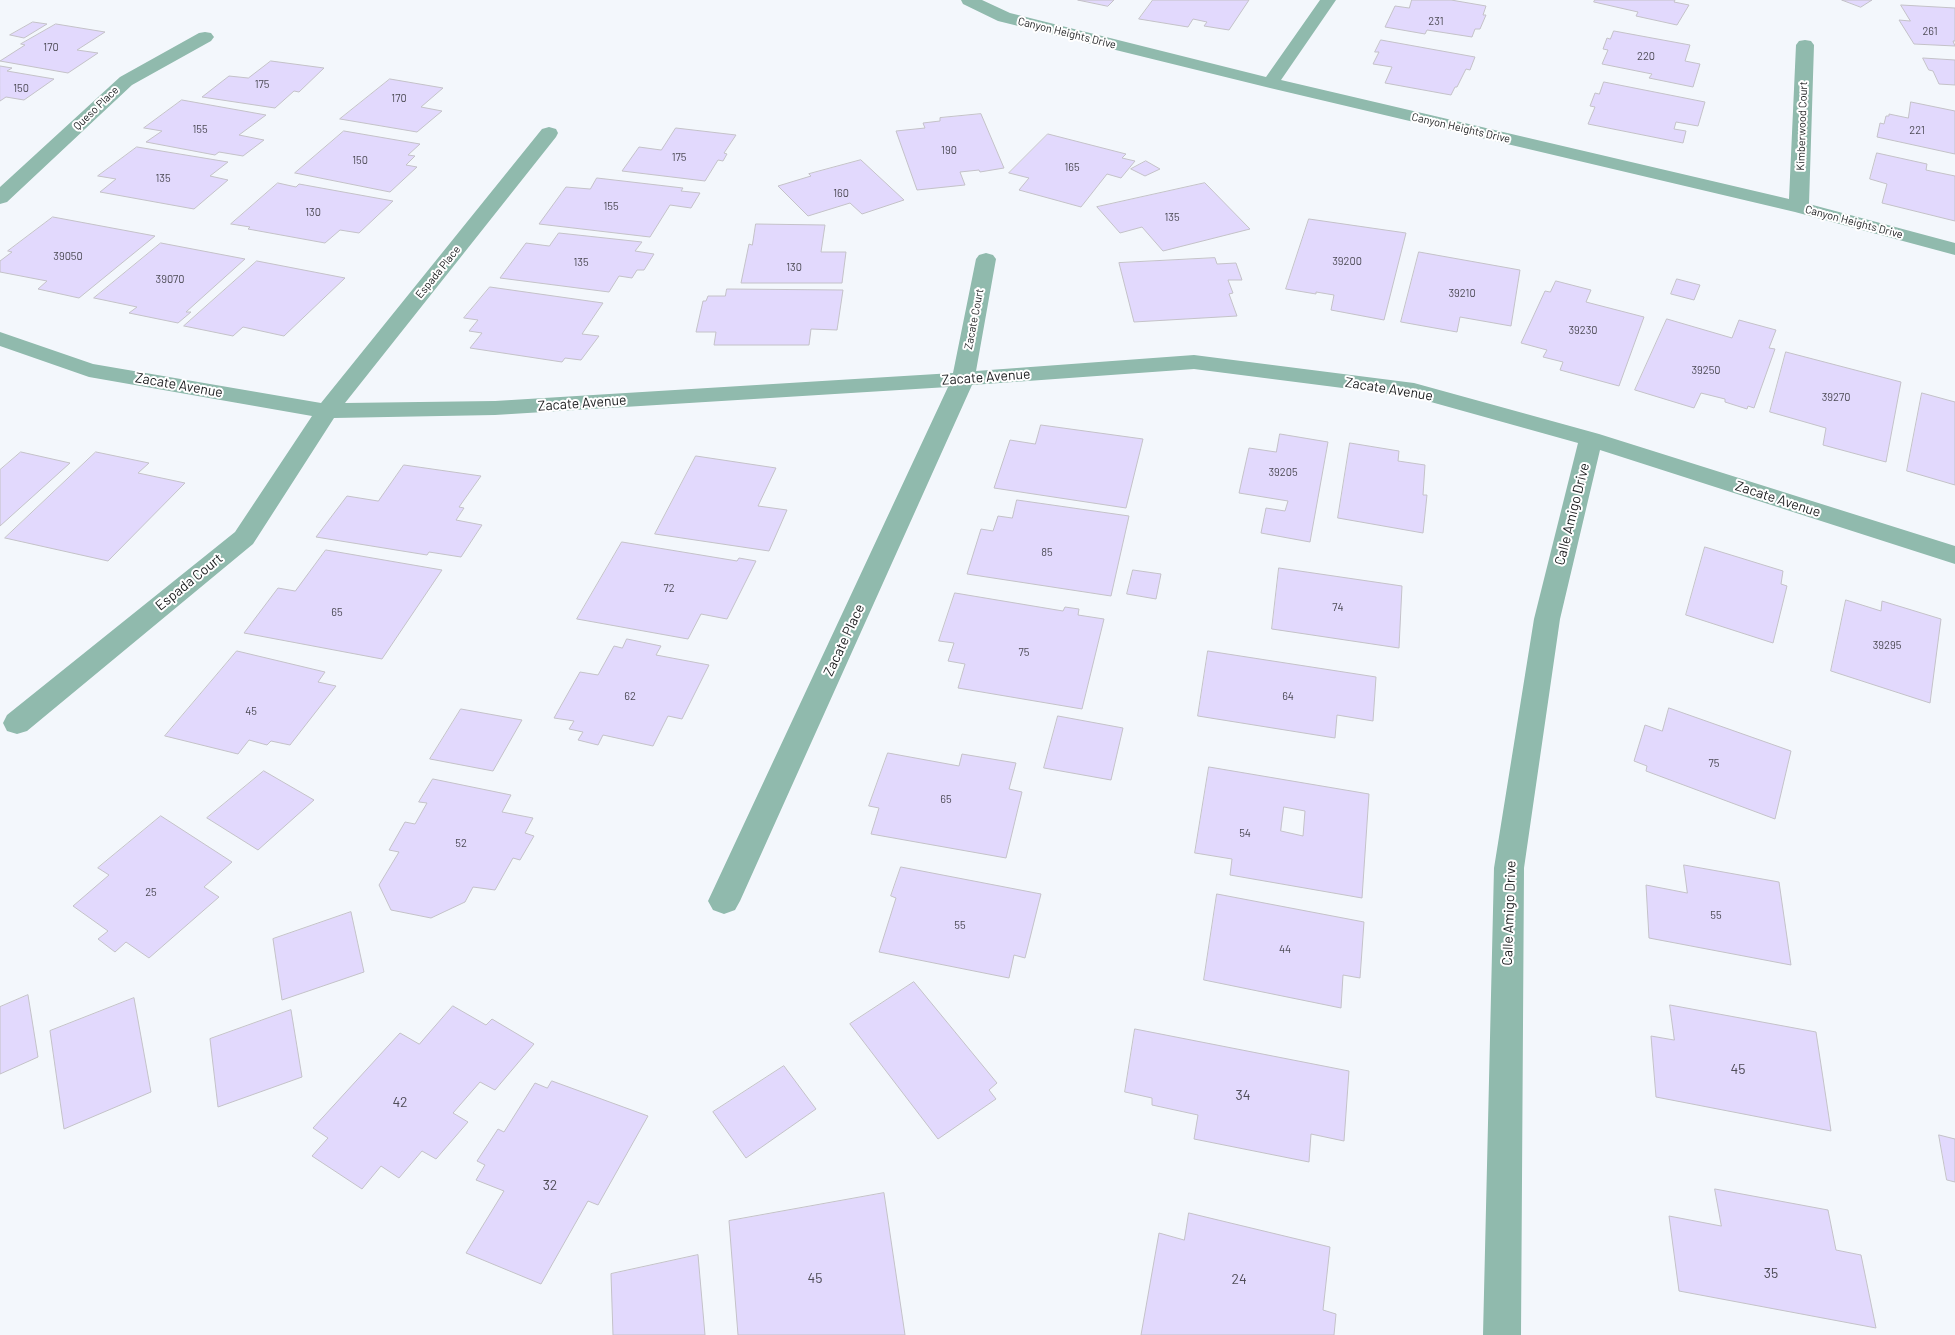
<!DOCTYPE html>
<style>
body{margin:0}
canvas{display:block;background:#f3f7fc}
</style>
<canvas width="1955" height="1335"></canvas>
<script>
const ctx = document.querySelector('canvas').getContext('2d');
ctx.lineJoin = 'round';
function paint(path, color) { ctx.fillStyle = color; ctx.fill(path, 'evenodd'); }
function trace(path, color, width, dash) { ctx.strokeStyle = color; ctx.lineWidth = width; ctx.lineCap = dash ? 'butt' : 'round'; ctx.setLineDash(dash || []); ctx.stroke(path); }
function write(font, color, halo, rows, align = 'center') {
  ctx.font = font + ' Barlow,sans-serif'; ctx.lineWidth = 4; ctx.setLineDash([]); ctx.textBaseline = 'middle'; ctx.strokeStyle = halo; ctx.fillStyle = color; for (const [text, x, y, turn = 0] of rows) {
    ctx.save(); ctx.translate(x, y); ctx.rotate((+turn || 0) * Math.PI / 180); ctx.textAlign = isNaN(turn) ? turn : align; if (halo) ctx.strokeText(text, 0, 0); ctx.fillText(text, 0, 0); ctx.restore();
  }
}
const building = new Path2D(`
 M1078 0H1114L1108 6Z
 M1153 0H1249L1229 30 1204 26 1207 22 1193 19 1188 27 1139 19Z
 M1412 0H1451L1486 6 1483 15H1486L1480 29H1475L1472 37 1427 30 1425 34 1385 27 1395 6 1409 8Z
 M1595 0H1675L1674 2 1689 5 1677 25 1636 16 1638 12 1594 2Z
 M1842 0H1872L1861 7Z
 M1901 5 1955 8V41H1953L1955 46 1914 44 1899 20 1910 21Z
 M33 22 47 24 24 38 10 35Z
 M56 24 105 32 77 50 98 53 68 73 0 61 25 45 21 44Z
 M1614 31 1690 45 1685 61 1700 64 1693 87 1649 78 1652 74 1602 64 1608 50 1603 49 1607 38 1610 39Z
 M1381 40 1475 57 1470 70 1466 69 1457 87H1455L1451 95 1385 83 1392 67 1373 64 1379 52H1375Z
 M1923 58 1955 60V85L1939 84 1933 71 1929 70Z
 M271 61 324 68 299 92 294 91 275 108 202 97 229 76 248 78Z
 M0 66 12 68 7 71 54 79 24 100 6 97 0 101Z
 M390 79 443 88 421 107 442 111 417 132 340 119Z
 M1604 82 1705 102 1698 126 1676 122 1674 129 1686 131 1683 143 1588 124 1595 107 1590 106 1595 93 1599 94Z
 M182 100 266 115 239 135 264 140 243 156 219 152 215 155 146 142 162 131 144 128Z
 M1911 102 1955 111V154L1877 137 1880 123 1884 124 1886 116H1889V114L1908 118Z
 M981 114 1004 168 980 172 979 170 960 172 965 185 917 190 896 131 925 128 923 123 940 121V118Z
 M676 128 736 135 724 153 727 154 723 161 718 160 705 181 622 171 639 147 661 150Z
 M344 131 420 144 408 155 415 156 406 165 417 167 390 192 295 173Z
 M1048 134 1126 154 1122 158 1135 161 1121 178 1107 174 1081 207 1019 190 1029 178 1009 173Z
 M137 147 228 162 210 176 228 180 194 209 100 192 116 179 98 176Z
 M1877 153 1927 164 1926 170 1955 176V221L1882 203 1887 184 1870 179Z
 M861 160 904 200 862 214 850 203 808 216 778 186 811 176 809 174Z
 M1146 161 1160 169 1145 176 1131 169Z
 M597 178 683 188 681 191 700 193 691 208 670 205 650 237 539 224 566 187 590 189Z
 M278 183 296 187 299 184 393 201 359 233 340 230 325 243 248 229 250 227 231 224Z
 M1205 183 1250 229 1163 251 1142 227 1120 233 1097 207Z
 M53 217 155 236 79 298 38 289 47 281 0 272V261L12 252 8 251Z
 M1309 219 1406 233 1384 320 1331 310 1334 295 1316 292V294L1286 289Z
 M756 224 825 225 821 252H846L842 283H741L749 244 752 245Z
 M559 233 642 242 635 251 654 254 644 270H637L632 278 619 276 609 292 500 278 526 243 549 246Z
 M161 243 245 259 186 312H191L178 323 129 313 137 307 94 298Z
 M1419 252 1520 270 1511 326 1460 317 1457 332 1401 322Z
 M1215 258 1217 264 1236 263 1242 280H1228L1233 293 1229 294 1237 316 1134 322 1119 263Z
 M257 261 345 278 284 336 243 327 233 336 184 326Z
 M1677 279 1700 285 1694 300 1671 294Z
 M1556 281 1591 290 1586 302 1644 317 1619 386 1560 370 1563 362 1543 357 1547 350 1521 343 1545 291 1550 292Z
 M490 287 603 303 582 334 599 336 581 360 565 358 562 362 470 348 482 333 469 331 478 320 464 318Z
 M727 289 843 290 837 330 811 329 809 345H714L716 332H696L703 301H706L708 296H725Z
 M1667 319 1732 338 1739 320 1776 330 1769 348 1775 349 1754 408 1748 406 1747 409 1725 402V399L1701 393 1694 408 1635 390Z
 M1786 352 1901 382 1886 462 1823 445 1826 428 1770 412Z
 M1922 393 1955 402V485L1907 471Z
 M1041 425 1143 439 1126 508 994 488 1010 440 1035 444Z
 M1280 434 1328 442 1310 542 1261 533 1266 508 1285 511 1288 501 1239 493 1249 448 1276 452Z
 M1350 443 1399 451 1398 461 1425 465 1423 495H1427L1423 533 1338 518Z
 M21 452 70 463 0 526V470Z
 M96 452 149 463 138 473 185 483 108 561 5 538Z
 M696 456 776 468 758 506 787 510 769 551 655 534Z
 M404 465 481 476 459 507 464 508 456 520 482 525 461 557 429 552 427 555 316 537 347 496 378 501Z
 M1017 500 1129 516 1111 596 967 574 981 529 993 531 998 516 1012 518Z
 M622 542 737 561 739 558 756 561 727 619 701 614 688 639 577 619Z
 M1705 547 1783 571 1781 584 1787 586 1773 643 1686 615Z
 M326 550 442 570 382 659 244 633 278 588 295 591Z
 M1279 568 1402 586 1399 648 1272 629Z
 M1133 570 1161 574 1156 599 1127 594Z
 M955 593 1063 611 1065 607 1079 609 1078 615 1104 619 1082 709 958 688 965 664 948 661 954 643 939 641Z
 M1846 600 1881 611 1882 601 1941 619 1930 703 1831 671Z
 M627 639 661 646 656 655 709 665 682 719 668 716 653 746 603 735 598 745 578 740 583 732 569 729 574 721 554 718 580 672 598 675 614 646 622 648Z
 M237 651 325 672 318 682 336 686 290 745 271 741 267 745 249 740 238 754 165 736Z
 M1208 651 1376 677 1373 721 1337 715 1335 738 1198 716Z
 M1669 708 1791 751 1775 819 1646 771 1647 766 1634 761 1645 725 1662 731Z
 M461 709 522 720 493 771 430 759Z
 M1058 716 1123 728 1111 780 1044 768Z
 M888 753 959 766 962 754 1016 763 1009 789 1022 792 1006 858 871 834 879 808 869 806Z
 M1209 767 1369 794 1362 898 1230 875 1232 859 1195 853ZM1284 807 1305 811 1303 836 1281 831Z
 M264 771 314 800 258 850 207 818Z
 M433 779 511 795 502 812 533 818 525 833 534 836 520 860 513 858 495 890 473 887 465 902 431 918 391 910 379 885 399 852 389 850 405 822 415 824 427 803 419 802Z
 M161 816 232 862 204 887 219 897 149 958 126 942 115 952 98 939 108 931 73 906 109 875 98 868Z
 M1684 865 1779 882 1791 965 1649 938 1646 885 1687 893Z
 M901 867 1041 894 1025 958 1014 955 1009 978 879 952 896 898 891 896Z
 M1217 894 1364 922 1360 978 1343 975 1341 1008 1204 980Z
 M351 912 364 972 282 1000 273 939Z
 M914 982 997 1083 989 1090 996 1099 938 1139 850 1024Z
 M28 995 38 1057 0 1074V1007Z
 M134 998 151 1092 64 1129 50 1031Z
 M1670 1005 1816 1032 1831 1131 1656 1097 1651 1036 1674 1040Z
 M453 1006 486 1025 492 1019 534 1044 495 1090 480 1082 453 1113 468 1122 436 1159 422 1151 399 1178 381 1166 362 1189 312 1156 328 1138 313 1128 400 1033 419 1044Z
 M291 1010 302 1077 218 1107 210 1039Z
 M1135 1029 1349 1071 1344 1141 1311 1134 1309 1162 1194 1139 1198 1115 1152 1105V1098L1125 1092Z
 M784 1066 816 1109 746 1158 713 1112Z
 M552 1081 648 1116 598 1205 588 1201 541 1284 466 1253 504 1191 476 1180 485 1165 477 1161 498 1129 504 1132 535 1083 547 1088Z
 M1939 1135 1955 1139V1182L1947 1180Z
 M1715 1189 1828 1210 1836 1250 1861 1255 1876 1328 1679 1291 1669 1216 1721 1226Z
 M884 1193 905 1335H738L729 1221Z
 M1189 1213 1330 1247 1323 1310 1336 1314 1334 1335H1141L1159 1233 1184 1240Z
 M698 1255 705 1335H613L611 1274Z`);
paint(building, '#e2d9fd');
trace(building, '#c4c2c8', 1);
paint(new Path2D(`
 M961 0H982L1010 13 1266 77 1320 0H1336L1281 80 1789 199 1796 45 1799 41 1805 40 1811 41 1814 45 1809 204 1955 243V255L1795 212 1270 88 998 21 963 4Z
 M205 32 211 33 214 37 211 41 132 85 7 202 0 204V187L120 77 199 33Z
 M549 127 556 129 558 133 556 137 345 403 495 401 953 373 976 259 979 255 986 253 993 255 996 259 976 371 1194 355 1414 383 1599 434 1955 546V564L1600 450 1560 619 1524 868 1521 1335H1483L1494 868 1534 619 1578 443 1413 397 1194 369 972 385 740 901 735 910 724 914 713 910 708 901 948 387 495 415 334 418 253 544 27 731 17 734 7 731 3 723 7 715 235 532 312 416 89 377 0 346V332L93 364 321 403 542 129Z`), '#90baad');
write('11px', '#4e4c56', null, [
 ["231",1436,21],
 ["261",1930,31],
 ["170",51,47],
 ["220",1646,56],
 ["175",262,84],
 ["150",21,88],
 ["170",399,98],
 ["155",200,129],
 ["221",1917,130],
 ["190",949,150],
 ["175",679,157],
 ["150",360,160],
 ["165",1072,167],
 ["135",163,178],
 ["160",841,193],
 ["155",611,206],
 ["130",313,212],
 ["135",1172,217],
 ["39050",68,256],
 ["39200",1347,261],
 ["135",581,262],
 ["130",794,267],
 ["39070",170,279],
 ["39210",1462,293],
 ["39230",1583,330],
 ["39250",1706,370],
 ["39270",1836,397],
 ["39205",1283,472],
 ["85",1047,552],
 ["72",669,588],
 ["74",1338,607],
 ["65",337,612],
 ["39295",1887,645],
 ["75",1024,652],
 ["62",630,696],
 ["64",1288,696],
 ["45",251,711],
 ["75",1714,763],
 ["65",946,799],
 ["54",1245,833],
 ["52",461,843],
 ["25",151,892],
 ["55",1716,915],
 ["55",960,925],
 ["44",1285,949]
]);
write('11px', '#1c1d1f', '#fff', [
 ["Canyon Heights Drive",1067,33,14],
 ["Queso Place",96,108,-44],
 ["Kimberwood Court",1802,126,-88],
 ["Canyon Heights Drive",1461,128,13],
 ["Canyon Heights Drive",1854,222,15],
 ["Espada Place",438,272,-51],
 ["Zacate Court",974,319,-79]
]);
write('14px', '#1c1d1f', '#fff', [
 ["Zacate Avenue",986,377,-4],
 ["Zacate Avenue",179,385,10],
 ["Zacate Avenue",1389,389,9],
 ["Zacate Avenue",582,403,-4],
 ["Zacate Avenue",1778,499,18],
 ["Calle Amigo Drive",1572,514,-76],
 ["Espada Court",189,582,-39],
 ["Zacate Place",844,640,-65],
 ["Calle Amigo Drive",1509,913,-88]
]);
write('14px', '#4e4c56', null, [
 ["45",1738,1069],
 ["34",1243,1095],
 ["42",400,1102],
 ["32",550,1185],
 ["35",1771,1273],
 ["45",815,1278],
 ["24",1239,1279]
]);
</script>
